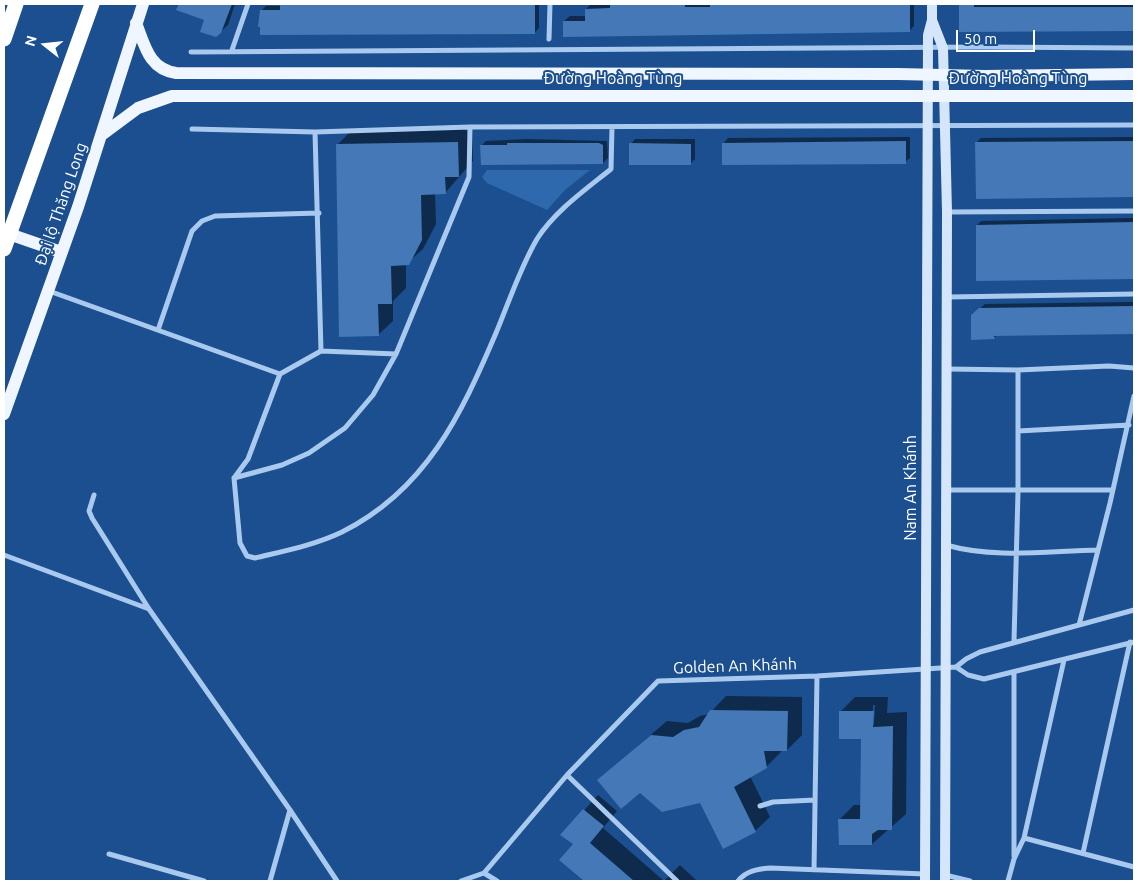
<!DOCTYPE html>
<meta charset="utf-8">
<style>
body{margin:0}
#map{position:relative;width:1138px;height:885px;overflow:hidden;background:#1b4f8f;font-family:Ubuntu,sans-serif}
canvas{display:block}
.frame{position:absolute;inset:0;border:5px solid #fff;pointer-events:none}
.north{position:absolute;left:20px;top:20px;width:50px;height:50px;-webkit-text-stroke:4px #1b4f8f;paint-order:stroke;rotate:286deg;font-size:14px;font-weight:700;line-height:20px;text-align:center;color:#fff}
.north::after{content:'';display:block;margin:auto;width:18px;height:22px;background:#fff;clip-path:polygon(50% 0,100% 100%,50% 72%,0 100%)}
.scale{position:absolute;left:956px;top:30px;width:79px;height:22px;box-sizing:border-box;border:2px solid #fff;border-top:0;padding-left:6px;font-size:15px;line-height:18px;white-space:nowrap;color:#fff;-webkit-text-stroke:4px #1b4f8f;paint-order:stroke}
</style>
<div id="map">
<canvas width="1138" height="885"></canvas>
<div class="frame"></div>
<div class="north">N</div>
<div class="scale">50 m</div>
</div>
<script>
const ctx = document.querySelector('canvas').getContext('2d');
ctx.lineJoin = 'round';
function paint(path, color) { ctx.fillStyle = color; ctx.fill(path, 'evenodd'); }
function trace(path, color, width, dash) { ctx.strokeStyle = color; ctx.lineWidth = width; ctx.lineCap = dash ? 'butt' : 'round'; ctx.setLineDash(dash || []); ctx.stroke(path); }
function write(font, color, halo, rows, align = 'center') {
  ctx.font = font + ' Ubuntu,sans-serif'; ctx.lineWidth = 4; ctx.setLineDash([]); ctx.textBaseline = 'middle'; ctx.strokeStyle = halo; ctx.fillStyle = color; for (const [text, x, y, turn = 0] of rows) {
    ctx.save(); ctx.translate(x, y); ctx.rotate((+turn || 0) * Math.PI / 180); ctx.textAlign = isNaN(turn) ? turn : align; if (halo) ctx.strokeText(text, 0, 0); ctx.fillText(text, 0, 0); ctx.restore();
  }
}
paint(new Path2D(`
 M487 170H590L565 190 547 210 487 183 482 177Z`), '#2e69ad');
paint(new Path2D(`
 M180 4H235L228 25 220 32 205 20 178 10Z
 M281 4H539V28L534 33 261 11 266 6H281Z
 M591 4H914V26L909 31 564 21 570 16H586V9Z
 M960 4H1134V30H960Z
 M472 128 473 161 445 193H435L436 224 423 249 406 264V288L393 301V321L378 335 337 145 352 130Z
 M910 137V158L905 162 724 143 728 138Z
 M1134 137V196L977 197 976 143 981 138Z
 M527 139 607 141 608 158 603 163 482 145 486 141Z
 M635 139H695V159L691 163 631 144Z
 M1134 218V277L978 280 977 225 981 221Z
 M1134 302V333L997 335 994 338 977 311 985 304Z
 M726 696 802 697V735L787 750H781V752L766 767 750 776 770 817 755 831 701 801 640 792 598 780 667 721 688 723 700 716 709 714Z
 M855 697H888L887 713 907 712 906 814 872 844 840 819 854 805H862V738L840 712ZM873 705H875L874 725H872Z
 M598 795 617 811 603 828 664 881 680 865 697 881H586L561 860 574 844 562 835Z`), '#0007');
paint(new Path2D(`
 M179 4H232L221 33 216 37 200 32 204 20 176 10Z
 M280 4H535V34L260 35V27H258L260 10H280Z
 M610 4H685V7H710V4H910V32L563 37V21H585V9L610 8Z
 M959 4H974V7H1134V31L959 32Z
 M906 141V164L722 165V143Z
 M1134 141V197L976 199 975 142Z
 M458 142 459 177H445L446 194 421 195 422 240 409 265 391 266 392 304H378L379 336 339 337 336 144Z
 M507 143H599L603 145V164L481 165 480 145H507Z
 M629 143 691 144V165H629Z
 M1134 222V279L976 281V225Z
 M1134 306V334L994 336 995 339 971 340V315L979 308Z
 M710 710 788 711 787 751H764L767 768 734 787 756 832 723 849 700 803 662 812 640 793 621 809 597 780 651 735 673 737 684 730 699 727Z
 M839 711H874L873 727 893 726 892 830H878L872 834V845H839L838 819H860L861 739H839Z
 M583 809 604 826 590 843 634 881H584L559 860 573 844 560 835Z`), '#4478b7');
trace(new Path2D(`
 M549 39 550 4
 M232 50 248 4
 M191 52 982 47 1134 48
 M192 129 315 132 470 127 1134 125
 M315 132 321 351
 M947 212 1134 211
 M49 291 280 374 321 351 396 354
 M948 297 1134 294
 M158 330 192 231 202 221 215 216 319 213
 M947 369 1018 370 1109 366 1134 368
 M280 374 248 459 234 478 240 543 247 556 255 558C284 551 315 545 342 532 426 490 461 415 496 333 509 302 520 268 537 239 555 211 585 190 611 169L612 127
 M1018 431 1129 425
 M234 478 282 465 309 453 345 428 373 395 396 354 469 177 470 127
 M947 490H1112
 M94 495 89 511 92 518 149 609 290 810 337 881
 M946 545C995 559 1047 551 1098 550
 M4 555 149 609
 M1079 625 1110 503 1134 396
 M1014 641 1018 492V370
 M956 667 968 675 984 679 1134 642
 M1014 672V856
 M567 775 677 881
 M760 806 773 802 815 800
 M1024 838 1134 867
 M1083 853 1130 642
 M109 854 204 881
 M814 870 817 676
 M484 873 497 881
 M945 875 970 881
 M270 881 290 810
 M461 881 484 873 567 775 658 681 817 676 956 667 966 659 980 652 1134 610
 M738 881C746 871 757 869 770 868L925 874
 M1008 881 1014 859 1024 838 1064 660`), '#a9c9ee', 5);
trace(new Path2D(`
 M932 20 943 48 947 212 945 881
 M925 881 928 35 932 20V4`), '#d6e6fa', 10);
trace(new Path2D(`
 M136 23C145 46 149 69 176 73L898 74 985 76 1134 74
 M103 134 138 108 172 96H1134
 M12 235 61 252
 M4 414 78 207 143 4`), '#f0f6ff', 12);
trace(new Path2D(`
 M4 39 16 4
 M4 249 92 4`), '#fff', 15);
write('16px', '#fff', '#1b4f8f', [
 ["Đường Hoàng Tùng",613,79],
 ["Đường Hoàng Tùng",1018,79],
 ["Đại lộ Thăng Long",61,204,-71],
 ["Nam An Khánh",911,488,-90],
 ["Golden An Khánh",735,666,-2]
]);
</script>
